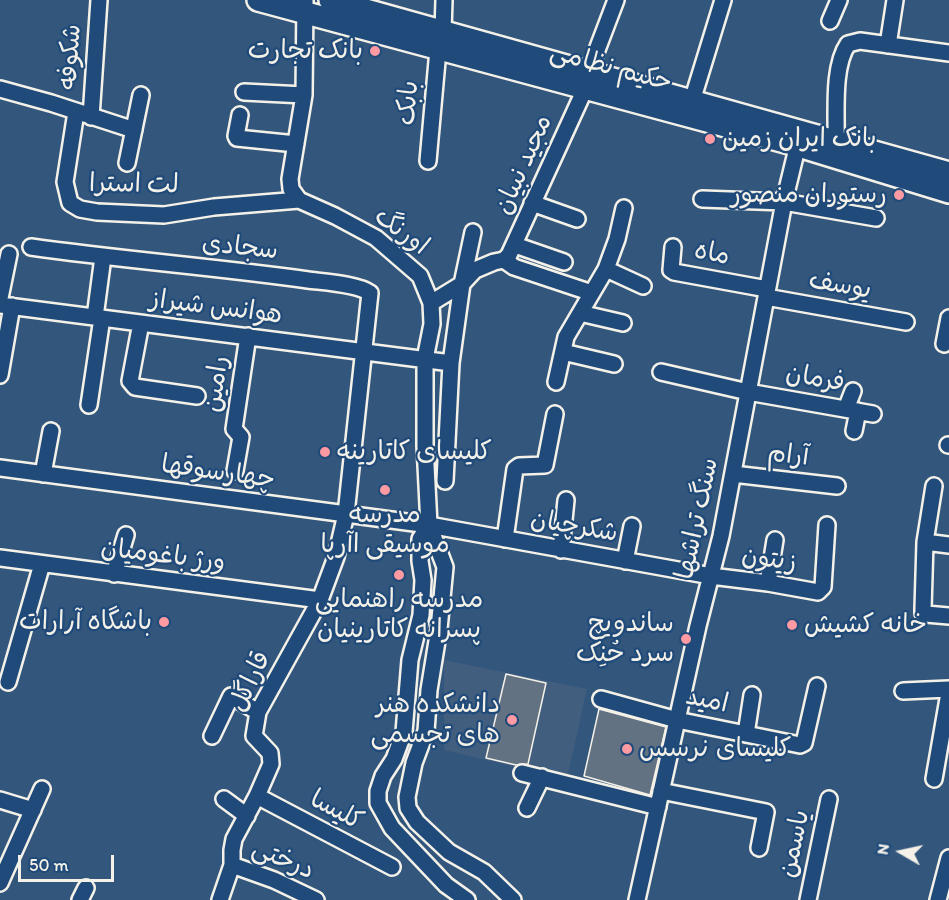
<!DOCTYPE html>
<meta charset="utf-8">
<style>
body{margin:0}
#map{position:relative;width:949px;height:900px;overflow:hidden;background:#33567c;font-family:Itim,sans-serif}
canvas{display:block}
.north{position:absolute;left:871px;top:822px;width:60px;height:60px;-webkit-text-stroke:4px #1f4a7a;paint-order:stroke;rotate:279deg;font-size:16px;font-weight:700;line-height:24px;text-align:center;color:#f4f1e8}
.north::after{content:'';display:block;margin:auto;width:21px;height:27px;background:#f4f1e8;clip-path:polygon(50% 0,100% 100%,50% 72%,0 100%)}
.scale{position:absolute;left:18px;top:855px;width:96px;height:27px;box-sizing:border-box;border:3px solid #f4f1e8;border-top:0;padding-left:8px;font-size:18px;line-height:21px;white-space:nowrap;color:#f4f1e8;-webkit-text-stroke:4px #1f4a7a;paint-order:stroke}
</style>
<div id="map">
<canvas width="949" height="900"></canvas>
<div class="north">N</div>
<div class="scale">50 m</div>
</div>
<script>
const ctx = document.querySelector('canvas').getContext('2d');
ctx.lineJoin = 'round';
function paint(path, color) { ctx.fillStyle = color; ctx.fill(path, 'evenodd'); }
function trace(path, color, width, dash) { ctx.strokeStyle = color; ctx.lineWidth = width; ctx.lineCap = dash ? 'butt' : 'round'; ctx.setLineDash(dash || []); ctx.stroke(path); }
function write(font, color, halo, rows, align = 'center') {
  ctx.font = font + ' Itim,"Playpen Sans Arabic",sans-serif'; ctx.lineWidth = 4.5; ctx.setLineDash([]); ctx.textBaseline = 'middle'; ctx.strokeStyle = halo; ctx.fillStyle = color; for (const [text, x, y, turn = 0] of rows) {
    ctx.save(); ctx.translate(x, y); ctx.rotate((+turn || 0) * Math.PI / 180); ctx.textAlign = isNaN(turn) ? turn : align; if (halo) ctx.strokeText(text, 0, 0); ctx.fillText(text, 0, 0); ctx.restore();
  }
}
paint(new Path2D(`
 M444 660 587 689 567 779 444 750Z`), '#415e7e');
const building = new Path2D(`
 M506 674 546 683 528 764 516 765 486 758Z
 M599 709 666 727 650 795 584 776Z`);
paint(building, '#637282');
trace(building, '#f4f1e8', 1.5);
const street = new Path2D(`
 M305 0 304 95 290 179 291 189 299 200 335 216 376 238 420 276 431 303 432 324 425 359V446L429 525 445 567 439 629 429 690 426 731 414 763 407 797 408 808 417 822 449 852 484 872 513 900
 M830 21 839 0
 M888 45 895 0
 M589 71 616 0
 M0 89 51 103 134 130
 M244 92 304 95
 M692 101 723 0
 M76 112 65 182 70 203 80 209 97 212 164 215 214 207 299 200
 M240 115 236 136 237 138 296 144
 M91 117 99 0
 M836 142C837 114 832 67 848 44L860 41 949 53
 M428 161 438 50 443 31 444 0
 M127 163 141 95
 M702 199 784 202 876 218
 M532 203 577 219
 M515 245 564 262
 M31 247C123 260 216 267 308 280 323 282 358 284 370 293L346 514 336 557 320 600 258 712 254 736 270 753 271 764 257 796 234 839 232 850V865L220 900
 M673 247 671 270 674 272 767 289
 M504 260 514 267 592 293
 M606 269 643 286
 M766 297 906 322
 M0 298 9 254
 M431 303 462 284 475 270 494 262 504 260 509 255 585 89
 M0 305 451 363
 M580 313 623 323
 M95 317 103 257
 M141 323 130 381 135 387 197 396
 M944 344 949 318
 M563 352 614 364
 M661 372 748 392 873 414
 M0 375 12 306
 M556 382 566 337 606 269 617 239 624 208
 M89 405 102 318
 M846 409 853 391
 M854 431 858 411
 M948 445H949
 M0 468 429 525 711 576 768 583 818 592 823 587 827 525
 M235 471 241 437 234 429 248 336
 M43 474 51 431
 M733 474 837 486
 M445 481 451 363 462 284 473 232
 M934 486 925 542 923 609V613L926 614 949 616
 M429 525 420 539V561L423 580 421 615 410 660 404 732 394 759 383 776 378 791V803L392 828 446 885 467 900
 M505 539 515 469 519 466 545 465 555 414
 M925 542 949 545
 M561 550 566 500
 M0 558 320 600
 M625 561 632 526
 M114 574 126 535
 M768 583 775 540
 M8 682 42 564
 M903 691 949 689
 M601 699 677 720 800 745 804 743 817 686
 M746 734 752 695
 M212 736 231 696 258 712
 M522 773 658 807
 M934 779 949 693
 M661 791 766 812 759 848
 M257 796 392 867
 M224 799 247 816
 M0 800 33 810
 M527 808 542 777
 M232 865 274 880 316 900
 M0 883 42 789
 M80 900 86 888
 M637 900 698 626 721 536 784 202 800 136
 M808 900 829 799
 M938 900 949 858`);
const secondary = new Path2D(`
 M258 0 789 143 949 192
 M330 0 949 173`);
trace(street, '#f4f1e8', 20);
trace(secondary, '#f4f1e8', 26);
trace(street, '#1f4a7a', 15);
trace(secondary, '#1f4a7a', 21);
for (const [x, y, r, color] of [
 [375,51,6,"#ff9aa2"],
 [710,139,6,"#ff9aa2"],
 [899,195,6,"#ff9aa2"],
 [325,452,6,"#ff9aa2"],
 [385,490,6,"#ff9aa2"],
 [399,575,6,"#ff9aa2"],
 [164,622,6,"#ff9aa2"],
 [792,625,6,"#ff9aa2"],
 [686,639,6,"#ff9aa2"],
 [512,720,6,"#ff9aa2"],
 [627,749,6,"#ff9aa2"]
]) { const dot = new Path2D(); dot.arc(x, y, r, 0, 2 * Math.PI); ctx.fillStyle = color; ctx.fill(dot); trace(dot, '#1f4a7a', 2); }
write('26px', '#f4f1e8', '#1f4a7a', [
 ["بانک تجارت",363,51],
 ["بانک ایران زمین",722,139,"left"],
 ["رستوران منصور",887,195],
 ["کلیسای کاتارینه",337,452,"left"],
 ["مدرسه",385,515,"center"],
 ["موسیقی اآرپا",385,545,"center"],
 ["مدرسه راهنمایی",399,600,"center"],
 ["پسرانه کاتارینیان",399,630,"center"],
 ["باشگاه آرارات",152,622],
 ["ساندویچ",674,624],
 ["سرد حُنِک",674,654],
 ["خانه کشیش",804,625,"left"],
 ["دانشکده هنر",500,705],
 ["های تجسمی",500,735],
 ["کلیسای نرسس",639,749,"left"]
], 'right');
write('26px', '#f4f1e8', '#1f4a7a', [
 ["شکوفه",71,57,-86],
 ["حکیم نظامی",611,68,15],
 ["بابک",409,103,-85],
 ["مجید نبیان",524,165,-66],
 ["لت استرا",134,185,1],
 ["اورنگ",401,232,37],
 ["سجادی",240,248,6],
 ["ماه",712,254,11],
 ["یوسف",840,286,10],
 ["هوانس شیراز",216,308,7],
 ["فرمان",815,379,10],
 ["رامین",217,384,-82],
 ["آرام",788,456,6],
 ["چهارسوقها",218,473,8],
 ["سنگ تراشها",698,519,-78],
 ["شکرچیان",574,527,10],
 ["ورژ باغومیان",163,556,7],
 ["زیتون",769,560,8],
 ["قاراگل",251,682,-65],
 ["امید",707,701,12],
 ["کلیسا",336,811,28],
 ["یاسمن",795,844,-78],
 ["درختی",283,860,23]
]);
</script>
